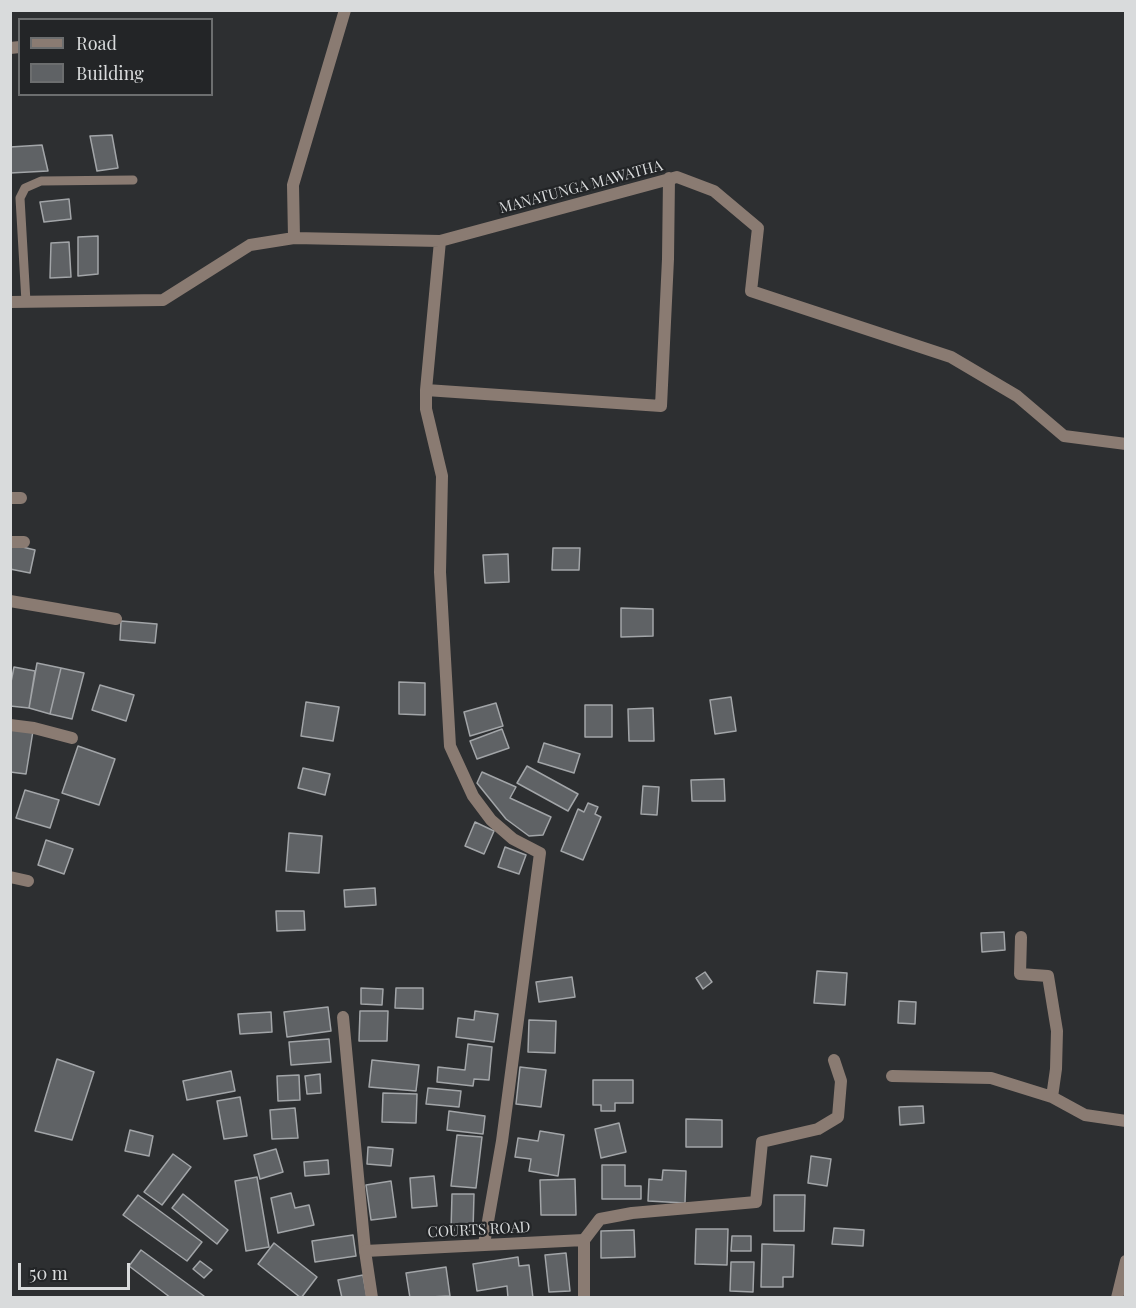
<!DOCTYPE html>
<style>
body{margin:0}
#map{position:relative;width:1136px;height:1308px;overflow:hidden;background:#2d2f31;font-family:"Playfair Display",serif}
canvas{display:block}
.frame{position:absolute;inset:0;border:12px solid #d9dbdc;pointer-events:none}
.legend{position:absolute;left:18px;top:18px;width:195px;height:78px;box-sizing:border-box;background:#232527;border:2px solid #6c6e6f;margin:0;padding:8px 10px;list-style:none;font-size:18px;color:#d9dbdc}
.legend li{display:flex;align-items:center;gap:12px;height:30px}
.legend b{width:30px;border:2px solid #6c6e6f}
.scale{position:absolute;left:18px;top:1263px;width:112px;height:27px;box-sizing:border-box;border:3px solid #d9dbdc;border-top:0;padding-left:8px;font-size:18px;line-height:21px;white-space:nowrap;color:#d9dbdc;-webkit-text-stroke:4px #232527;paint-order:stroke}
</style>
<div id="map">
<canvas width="1136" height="1308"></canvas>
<div class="frame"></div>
<ul class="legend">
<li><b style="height:8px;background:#8a7b72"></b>Road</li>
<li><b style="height:16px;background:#5f6265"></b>Building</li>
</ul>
<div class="scale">50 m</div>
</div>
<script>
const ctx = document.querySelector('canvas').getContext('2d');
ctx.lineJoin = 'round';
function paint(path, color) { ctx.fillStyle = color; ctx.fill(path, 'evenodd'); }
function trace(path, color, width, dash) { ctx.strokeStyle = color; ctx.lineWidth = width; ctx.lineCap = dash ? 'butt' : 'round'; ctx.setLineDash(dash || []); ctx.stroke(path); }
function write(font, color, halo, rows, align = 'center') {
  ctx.font = font + ' "Playfair Display",serif'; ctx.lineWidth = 4.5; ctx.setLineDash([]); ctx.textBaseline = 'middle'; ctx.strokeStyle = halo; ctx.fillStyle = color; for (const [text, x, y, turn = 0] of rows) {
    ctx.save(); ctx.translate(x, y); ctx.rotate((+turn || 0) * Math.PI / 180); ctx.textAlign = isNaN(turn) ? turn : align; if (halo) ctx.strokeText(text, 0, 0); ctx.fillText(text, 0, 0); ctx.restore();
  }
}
const building = new Path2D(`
 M112 135 118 168 97 171 90 136Z
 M42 145 48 171 10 173V147Z
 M69 199 71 219 44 222 40 202Z
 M98 236V274L78 276V237Z
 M69 242 71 277 50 278 51 243Z
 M10 544 35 550 30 573 10 569Z
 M553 548H580L579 570H552Z
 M508 554 509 582 485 583 483 555Z
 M621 608 653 609V636L621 637Z
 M121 621 157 624 155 643 120 640Z
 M37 663 61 668 50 714 29 708Z
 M14 667 35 671 29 708 10 706V687Z
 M61 668 84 673 72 719 50 714Z
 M399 682 425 683V715L399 714Z
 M100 685 134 695 126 721 92 710Z
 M731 697 736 731 715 734 710 700Z
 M306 702 339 707 333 741 301 736Z
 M496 703 503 726 470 736 464 712Z
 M585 705H612V737H585Z
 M653 708 654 741H629L628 709Z
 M10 728 33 731 26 774 10 772Z
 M502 729 509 748 477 759 470 741Z
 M544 743 580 754 574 773 538 762Z
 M78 746 115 759 99 805 62 793Z
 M527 766 578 794 568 811 517 783Z
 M303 768 330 774 325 795 298 788Z
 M482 772 516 787 510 798 551 817 543 835 529 836 506 819 477 783Z
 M724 779 725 801H692L691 780Z
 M643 786 659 787 657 815 641 814Z
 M25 790 59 800 50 828 16 818Z
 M588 803 598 807 595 814 601 817 583 860 561 851 578 809 584 812Z
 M475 822 494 831 484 854 465 846Z
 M289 833 322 836 319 873 286 871Z
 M46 840 73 849 64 874 38 865Z
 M505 847 526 855 519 874 498 867Z
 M375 888 376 905 345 907 344 890Z
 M276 911H304L305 930 277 931Z
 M1004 932 1005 950 982 952 981 933Z
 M817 971 847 973 845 1005 814 1003Z
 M705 972 712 982 703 989 696 978Z
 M572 977 575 997 539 1002 536 982Z
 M361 988 383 989 382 1005 361 1004Z
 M396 988H423V1009L395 1008Z
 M899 1001 916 1002 915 1024 898 1023Z
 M328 1007 331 1031 287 1037 284 1012Z
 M360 1011H388L387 1041H359Z
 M475 1011 498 1014 494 1042 456 1037 458 1018 474 1020Z
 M271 1012 272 1032 240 1034 238 1014Z
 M529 1020 556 1021 555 1053 528 1052Z
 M329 1039 331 1062 291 1065 289 1042Z
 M468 1044 492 1047 489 1080 474 1079 473 1086 437 1082 438 1067 465 1070Z
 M57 1059 94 1072 72 1140 35 1131Z
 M372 1060 419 1065 416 1091 369 1087Z
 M520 1067 546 1070 541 1107 516 1104Z
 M231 1071 235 1091 187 1100 183 1081Z
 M320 1074 321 1093 307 1094 305 1076Z
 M299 1075 300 1100 278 1101 277 1076Z
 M593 1080H633V1103H615V1111H601V1105H593Z
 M428 1088 461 1091 459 1107 426 1104Z
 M383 1093 417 1094 416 1123 382 1122Z
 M240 1097 247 1136 224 1139 217 1101Z
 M923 1106 924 1123 900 1125 899 1107Z
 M295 1108 298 1138 272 1139 270 1110Z
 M449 1111 485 1116 483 1134 447 1130Z
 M686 1119 722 1120V1147H686Z
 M619 1123 626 1152 601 1158 595 1129Z
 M130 1130 153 1136 149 1156 125 1151Z
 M540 1131 564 1135 558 1176 529 1171 531 1159 515 1157 518 1138 538 1141Z
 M457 1135 482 1137 476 1188 451 1186Z
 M368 1147 393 1149 391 1166 367 1164Z
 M276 1149 283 1172 260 1179 254 1155Z
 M173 1154 191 1167 162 1205 144 1192Z
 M811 1156 831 1159 827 1186 808 1183Z
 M328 1160 329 1174 305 1176 304 1162Z
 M602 1165H625V1186H641V1199H602Z
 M663 1170 686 1171 685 1203 648 1201 649 1179 662 1180Z
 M434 1176 437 1206 412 1208 410 1178Z
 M257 1177 269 1247 246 1251 235 1181Z
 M575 1179 576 1215H541L540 1180Z
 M391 1181 396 1217 371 1220 366 1185Z
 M291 1193 295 1208 309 1205 314 1225 278 1233 271 1198Z
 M183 1194 228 1230 217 1244 172 1208Z
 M452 1194H474L473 1231 451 1230Z
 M138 1195 202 1242 187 1261 123 1215Z
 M774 1195H805L804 1231H774Z
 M834 1228 864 1230 863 1246 832 1244Z
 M696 1229H728L727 1265 695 1264Z
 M634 1230 635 1257 601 1258V1231Z
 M353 1235 356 1256 315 1262 312 1241Z
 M732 1236H751V1251H731Z
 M274 1243 317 1277 301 1298 258 1264Z
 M762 1244 794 1245 793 1277H783V1287H761Z
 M141 1250 204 1296 203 1298H171L129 1266Z
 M566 1253 570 1291 549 1292 545 1255Z
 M518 1257 519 1266 529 1265 533 1298H508L507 1286 477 1291 473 1264Z
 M200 1261 212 1270 204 1278 193 1269Z
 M731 1262H754L753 1292 730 1291Z
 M446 1267 450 1296 410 1298 406 1273Z
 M363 1275 367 1297 342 1298 338 1280Z`);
paint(building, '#5f6265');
trace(building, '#a2a5a8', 1.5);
trace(new Path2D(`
 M26 302 20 198 25 188 41 181 133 180`), '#8a7b72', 9);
trace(new Path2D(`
 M10 48 20 47
 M294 238 293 185 345 10
 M440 241 426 390V409L442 476 440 572 450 746 473 796 491 820 513 839 540 853 502 1141 484 1244
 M10 302 163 300 250 245 294 238 440 241 677 177 714 191 758 228 751 291 951 357 1017 396 1064 436 1126 444
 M426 390 661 406 668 259 669 178
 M10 498H21
 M10 542H24
 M10 601 116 619
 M10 725 34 728 72 738
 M10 877 28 881
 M1021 937 1020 974 1048 976 1057 1031 1056 1069 1052 1097
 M343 1017 365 1251
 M892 1076 991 1078 1052 1097 1085 1115 1126 1121
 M584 1240 600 1219 632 1213 756 1202 762 1142 818 1129 838 1117 841 1081 834 1060
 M1117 1298 1126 1261`), '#8a7b72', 12);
trace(new Path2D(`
 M372 1298 365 1251 584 1240V1298`), '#8a7b72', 12);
write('15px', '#d9dbdc', '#232527', [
 ["MANATUNGA MAWATHA",581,187,-15],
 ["COURTS ROAD",479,1230,-3]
]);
</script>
